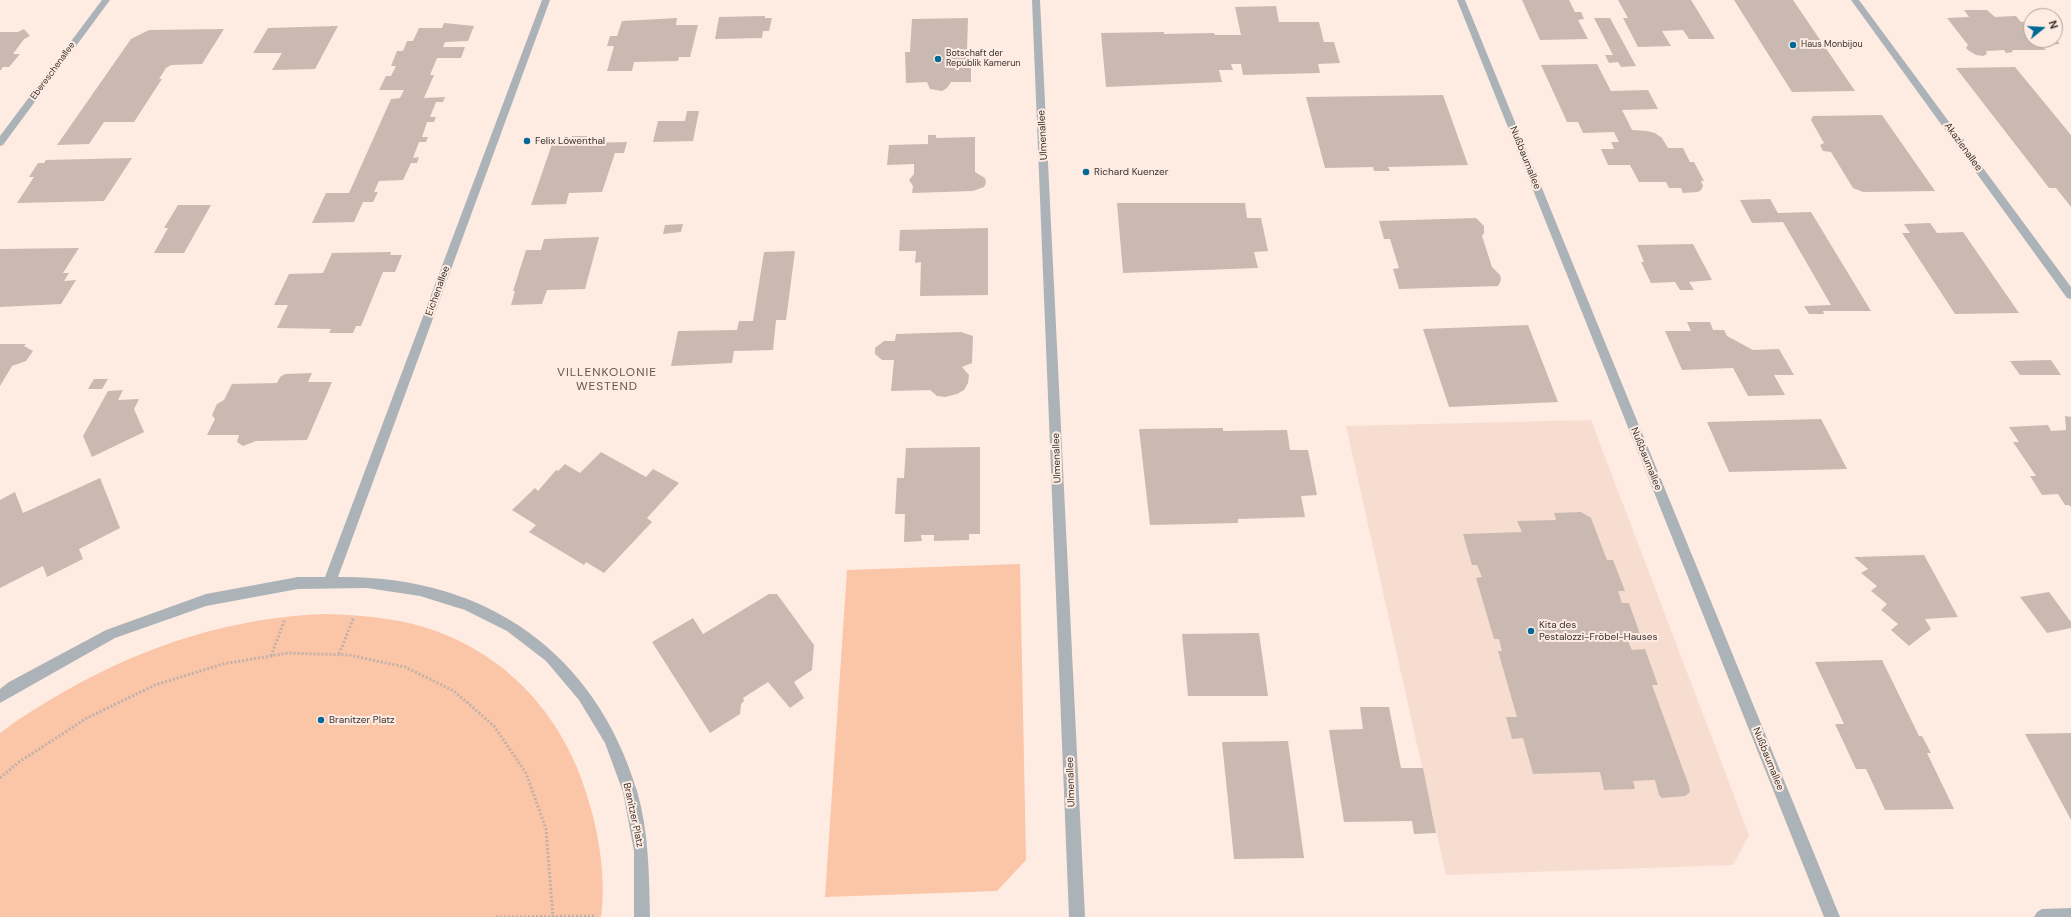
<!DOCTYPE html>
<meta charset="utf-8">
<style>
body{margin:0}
#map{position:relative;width:2071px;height:917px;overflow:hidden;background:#feece2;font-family:"DM Sans",sans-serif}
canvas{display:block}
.north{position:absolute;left:2023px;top:8px;width:40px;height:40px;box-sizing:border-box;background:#feece2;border:1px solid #b0a29a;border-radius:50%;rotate:72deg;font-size:11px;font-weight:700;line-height:16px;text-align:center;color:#3a332f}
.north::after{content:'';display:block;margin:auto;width:14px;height:18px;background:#006997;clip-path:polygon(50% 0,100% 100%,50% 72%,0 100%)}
</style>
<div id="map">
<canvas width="2071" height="917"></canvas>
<div class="north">N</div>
</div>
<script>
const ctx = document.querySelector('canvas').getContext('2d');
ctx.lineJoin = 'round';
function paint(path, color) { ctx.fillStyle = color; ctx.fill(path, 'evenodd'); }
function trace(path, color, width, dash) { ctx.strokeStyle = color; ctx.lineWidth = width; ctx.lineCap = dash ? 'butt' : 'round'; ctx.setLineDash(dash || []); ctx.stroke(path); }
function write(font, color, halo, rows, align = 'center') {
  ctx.font = font + ' "DM Sans",sans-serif'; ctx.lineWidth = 4; ctx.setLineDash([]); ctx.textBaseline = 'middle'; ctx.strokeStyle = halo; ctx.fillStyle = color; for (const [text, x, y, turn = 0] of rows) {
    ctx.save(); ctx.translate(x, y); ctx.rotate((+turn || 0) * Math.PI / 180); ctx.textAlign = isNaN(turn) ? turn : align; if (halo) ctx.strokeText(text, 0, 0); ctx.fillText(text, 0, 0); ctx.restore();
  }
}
paint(new Path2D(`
 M1591 420 1749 835 1733 865 1446 875 1346 426Z`), '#f7ddd0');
paint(new Path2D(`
 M1020 564 1026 860 997 891 825 897 847 570Z
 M326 614C355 615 384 617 413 624 506 648 568 719 591 809 600 841 606 883 601 917H0V733C21 717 44 703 67 690 147 645 233 617 326 614Z`), '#fbc5a7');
paint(new Path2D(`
 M1522 0H1569L1575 12H1581L1584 19 1578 20 1588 39 1540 40Z
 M1618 0H1691L1715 39H1689L1683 30 1662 31 1671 46 1638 47 1623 18H1628Z
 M1734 0H1793L1855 91 1792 92Z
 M1276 6 1279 22H1319L1324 42H1334L1340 63 1318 64 1320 73 1243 75 1241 64H1231L1233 70H1219L1222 82 1106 87 1101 33 1164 32V34L1214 33 1215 35H1241L1235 7Z
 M1964 10H1987L1995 17 2016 16 2021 22 2031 21V40H2056L2060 44 2041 45 2046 50H2012L2013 52 2006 53 2004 50 1986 51 1987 54 1983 56 1976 55 1968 50 1966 48 1968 45 1947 18 1969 17Z
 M765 16V18H772L769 31H763L762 38 715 39 719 17Z
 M677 18 676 25H698L690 57H679L678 61 634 62 632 71H607L614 46H607L610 36H617L622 21Z
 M968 18 967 51H971V82H951L947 88 942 91 930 89 927 82 906 83 905 52H910L912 19Z
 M1594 18H1610L1636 66 1621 67 1618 62 1609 63 1605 55H1613Z
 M444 23 474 26 468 41 445 42 443 47H465L461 58H437L430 75H434L424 98 445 97 443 102H436L430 117H436L434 122H427L422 137H428L426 142H419L413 158 419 157 417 163H411L403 180 379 181 374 192H378L373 202H363L354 222 312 223 326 193H349L391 99 400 98 404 90H379L386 76H391L396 66H391L397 51H403L407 41H413L419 28H442Z
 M338 26 315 69 272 70 282 53H253L268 28Z
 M24 29 30 36 24 39 13 54H20L9 67H3L0 71V32H18Z
 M224 29 202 64 171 65 166 68 159 79H162L134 122H104L89 144 57 145 131 39 149 30Z
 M1597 64 1611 91 1648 90 1658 109 1622 110 1632 130 1647 131 1655 133 1662 138 1668 148H1683L1690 162H1694L1704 181H1701L1703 186 1701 190 1698 192 1683 193 1681 188H1669L1666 182H1639L1630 165H1608L1601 149H1614L1611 142H1619L1614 132 1583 133 1578 122H1567L1541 65Z
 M2015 67 2071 135V207L2056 188H2049L1956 68Z
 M1443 95 1468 165 1388 167 1390 171H1374L1373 167 1325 168 1306 97Z
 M687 111H699L693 141 653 142 658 121H685Z
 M1882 115 1935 191 1863 192 1853 188 1831 152 1823 151 1820 145 1824 143 1811 120 1813 116Z
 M928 135H936V138L975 137V172L985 178 986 183 984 187 973 191 912 193 913 186 909 180 914 174V164L887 165 889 145 928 144Z
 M572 136H587L584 143 627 142 624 153H615L602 192 569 193 566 204 531 205 552 144 570 143Z
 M132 158 104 201 17 203 34 177H29L38 163H44L46 160Z
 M1770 199 1778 213 1811 212 1871 311H1823L1824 314H1809L1804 306 1831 305 1783 222 1752 223 1740 200Z
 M1117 203H1245L1247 218H1261L1268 251 1254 252 1258 268 1123 273Z
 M178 205H211L184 253H154L168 228H164Z
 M1476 218 1484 226V233L1482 236 1492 267 1500 275 1501 280 1498 286 1399 289 1393 269 1399 268 1390 239H1384L1379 221Z
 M1930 223 1937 233 1963 232 2019 313 1955 314 1902 233H1910L1904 224Z
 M683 224 681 232 663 234 665 225Z
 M988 228V295L920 296 921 262 915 263 916 251H899L900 230Z
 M599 237 585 289 547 290 542 304 511 305 515 291H513L526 250H541L544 239Z
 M1693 244 1712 280 1689 282 1694 290H1680L1675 282 1651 283 1641 262H1644L1637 245Z
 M79 248 63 273H69L64 281 76 280 61 304 0 307V249Z
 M795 251 786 320H776L773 350 734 351 732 363 671 366 678 331 737 330 739 321H753L764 252Z
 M391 252 390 255H402L395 272H383L361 326H356L353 333H329L331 329 277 328 288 305H274L289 274 323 273 332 253Z
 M1687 322H1710L1713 330H1724L1727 336 1753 350 1779 349 1794 375H1774L1785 395 1748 396 1733 368 1682 370 1665 331H1691Z
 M1528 325 1558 402 1449 407 1423 329Z
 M961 332 973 336 972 363 962 367 969 375 968 383 964 390 957 394 945 397 937 396 930 390 891 391 894 360H882L875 354V348L884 341H895L896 334Z
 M0 344H26L24 346 33 351 26 361 12 366 0 386Z
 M2051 360 2061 375H2020L2010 361Z
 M312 373 308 382H332L307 440 256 441 243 446 237 442 239 435H207L215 419 212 415 217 404 224 400 232 384 277 383 280 377 285 374Z
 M94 379H108L102 389H88Z
 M123 390 118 400 139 399 134 409 144 432 92 457 83 436 108 391Z
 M2065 416 2071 417V507L2069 505H2065L2058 494 2042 495 2030 476H2036L2013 442H2019L2009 427 2048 425 2051 431 2066 430Z
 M1821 419 1847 469 1729 472 1707 422Z
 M1223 428V431L1287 430 1290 450H1308L1317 495 1301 496 1305 517 1238 519V523L1150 525 1139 429Z
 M980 447V534H969V540L934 541V535H921L922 541 904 542 905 514H895L897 478H904L906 448Z
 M601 452 646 477 653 469 679 483 647 518 652 522 604 573 586 562 584 565 529 532 536 525 512 510 535 488 538 491 556 470 558 471 565 464 580 473Z
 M100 478 120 528 79 549 83 559 47 577 43 566 0 588V500L15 492 23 513Z
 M1581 512 1591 518 1607 560H1613L1625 591H1618L1622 603H1629L1641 637H1626L1632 650 1645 649 1658 685H1652L1689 786 1690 792 1685 796 1662 798 1659 795 1655 780 1633 781 1635 789 1604 790 1600 772 1533 774 1523 738 1512 739 1506 717H1517L1498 651H1502L1499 639H1494L1476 578 1482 577 1477 565H1472L1463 534 1522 532 1517 521 1556 520 1554 513Z
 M1924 555 1958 617 1925 619 1931 629 1909 646 1891 630 1898 624 1881 610 1887 604 1871 591 1877 586 1861 573 1868 569 1854 557Z
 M2049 592 2071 622V628L2047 633 2020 597Z
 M769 594H777L814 645 812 670 794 682 804 698 790 708 768 682 743 698 744 701 741 704 740 714 710 733 652 642 693 618 703 634Z
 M1259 633 1268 696H1188L1182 634Z
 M1882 660 1919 736H1922L1931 753H1927L1954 809 1885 810 1866 769H1856L1835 724H1844L1815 662Z
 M1360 707H1389L1401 768H1423L1436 833 1414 834 1412 821 1344 822 1329 730 1363 729Z
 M2071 733V820L2025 734Z
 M1288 741 1304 858 1234 859 1222 742Z`), '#cab9b0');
trace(new Path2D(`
 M339 654 354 617
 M271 656 285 619
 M0 778 19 762 87 718 155 685 223 664 288 653 349 655 405 667 454 691 494 726 526 773 546 829 553 917
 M496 917 596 916`), '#c0b1a9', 3, [2, 2]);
paint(new Path2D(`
 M102 0H110L3 145 0 146V136Z
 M542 0H550L338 577C484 575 595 651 637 791 649 832 649 875 650 917H634V851L623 792 605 743 579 700 546 661 507 631 465 610 420 596 367 588 298 589 206 606 115 638 0 703V689L9 682 106 630 206 594 298 577H325Z
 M1032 0H1040L1085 917H1069Z
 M1457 0H1465L1840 917H1824Z
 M1851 0H1859L2071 287V299L2067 298Z
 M2071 908V917H2034L2037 912 2042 909Z`), '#acb3b8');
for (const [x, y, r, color] of [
 [1793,45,4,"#006997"],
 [938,59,4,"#006997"],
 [527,141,4,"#006997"],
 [1086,172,4,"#006997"],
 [1531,631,4,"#006997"],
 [321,720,4,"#006997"]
]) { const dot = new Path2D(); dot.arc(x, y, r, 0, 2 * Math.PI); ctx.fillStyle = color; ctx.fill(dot); trace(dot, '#feece2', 1.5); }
write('9px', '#3a332f', '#feece2', [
 ["Haus Monbijou",1801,45],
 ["Botschaft der",946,54],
 ["Republik Kamerun",946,64]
], 'left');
write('9px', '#3a332f', '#feece2', [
 ["Ebereschenallee",53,71,-54]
]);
write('10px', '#3a332f', '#feece2', [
 ["Ulmenallee",1043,135,-93],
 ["Akazienallee",1963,147,54],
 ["Nußbaumallee",1525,158,68],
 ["Eichenallee",438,291,-70],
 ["Ulmenallee",1057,458,-92],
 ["Nußbaumallee",1646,459,68],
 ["Nußbaumallee",1768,759,68],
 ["Ulmenallee",1071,782,-92],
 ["Branitzer Platz",633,815,78]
]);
write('10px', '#3a332f', '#feece2', [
 ["Felix Löwenthal",535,141],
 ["Richard Kuenzer",1094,172],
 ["Kita des",1539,625],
 ["Pestalozzi-Fröbel-Hauses",1539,637],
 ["Branitzer Platz",329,720]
], 'left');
ctx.letterSpacing = '1px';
write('12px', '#63544c', '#feece2', [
 ["VILLENKOLONIE",607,373],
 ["WESTEND",607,387]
]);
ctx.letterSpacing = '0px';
</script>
